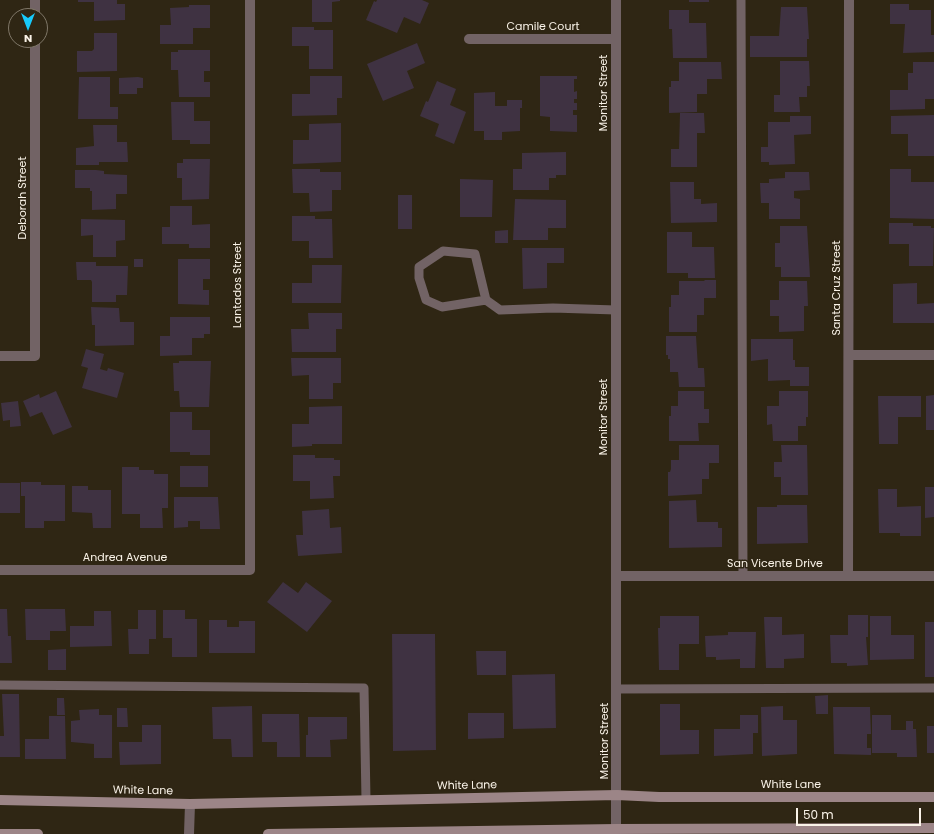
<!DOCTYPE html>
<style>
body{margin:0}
#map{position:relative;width:934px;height:834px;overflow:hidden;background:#2f2614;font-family:Poppins,sans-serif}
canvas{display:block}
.north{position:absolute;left:8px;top:8px;width:40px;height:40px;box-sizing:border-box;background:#2f2614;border:1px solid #807869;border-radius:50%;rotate:180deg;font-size:11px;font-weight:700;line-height:16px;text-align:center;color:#faf3e8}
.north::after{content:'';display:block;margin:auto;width:14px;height:18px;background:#17cafb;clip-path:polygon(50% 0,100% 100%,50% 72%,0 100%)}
.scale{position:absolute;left:796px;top:808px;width:125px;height:18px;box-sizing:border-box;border:2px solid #faf3e8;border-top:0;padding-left:5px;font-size:12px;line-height:14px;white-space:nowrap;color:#faf3e8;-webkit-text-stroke:3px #2f2614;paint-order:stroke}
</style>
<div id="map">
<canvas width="934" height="834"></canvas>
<div class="north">N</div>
<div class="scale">50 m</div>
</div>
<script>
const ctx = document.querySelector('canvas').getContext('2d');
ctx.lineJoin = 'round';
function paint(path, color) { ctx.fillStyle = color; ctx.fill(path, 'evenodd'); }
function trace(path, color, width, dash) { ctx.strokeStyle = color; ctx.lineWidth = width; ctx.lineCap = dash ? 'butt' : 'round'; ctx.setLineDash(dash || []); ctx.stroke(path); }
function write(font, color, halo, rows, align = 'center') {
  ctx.font = font + ' Poppins,sans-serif'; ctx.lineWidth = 3; ctx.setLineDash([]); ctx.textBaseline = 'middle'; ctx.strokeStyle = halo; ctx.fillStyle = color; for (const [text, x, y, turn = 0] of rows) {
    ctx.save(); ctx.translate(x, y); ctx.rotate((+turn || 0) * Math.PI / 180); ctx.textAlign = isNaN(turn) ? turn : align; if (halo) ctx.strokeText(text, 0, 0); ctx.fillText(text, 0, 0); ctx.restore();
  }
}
paint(new Path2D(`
 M78 0H117V4H125V20L94 21V2H78Z
 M312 0H340V1L332 2V22H312Z
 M377 0H422L429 3 420 24 404 17 397 33 366 20 374 1 376 2Z
 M689 0H709V2H689Z
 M890 4H909V10H931V35H934V52L903 53 905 24H890Z
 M189 5H210V28H193V44H160V25H171L170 8 189 7Z
 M781 7H807L809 39H807V57H750V36H779Z
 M669 10H689V23H706L707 58H673L672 29H669Z
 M292 27H314V30H333V69H309V46H292Z
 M94 33H117V71L77 72V51H92L94 49Z
 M417 43 425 63 407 71 414 88 383 101 367 64Z
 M178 50H210V71H204V82H210V97H179L178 70H171V52H178Z
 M780 61H809L810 86H807V97H799L800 112H774V95H780Z
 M679 62H721L722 79H707V94H697V112L669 113V87H671V81H679Z
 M913 62H934V99H925V109L890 110V90H908V73H913Z
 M310 76H342V98H337V115L292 116V94H310Z
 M540 76H577V79H574V92L577 91V99H574V103H577V110H573V115H577V132L550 131V117L540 116Z
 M79 77H110V107H118V119H78Z
 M138 77 143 78V88H137V94H119V78Z
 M437 81 456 89 450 105 466 112 454 144 435 136 439 124 420 116 426 101 428 102Z
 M495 92V106H507V100H522V108H520V131L502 132V140H484V131H474V93Z
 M171 102H194V121H210V144H190V140H172Z
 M680 113H704L705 133H697V167H671V149H679Z
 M934 115V156H908V134H891V116Z
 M790 116H811V134L794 135 795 164 769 165V162H761V147H768V122H790Z
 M341 123V162L293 164V140H309V124Z
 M93 125H117V142H127L128 162H99V165H76V148L94 146Z
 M566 152V175H556V178H549V190H513V169H522V153Z
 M183 159H210L209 199 182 200V178H177V163H183Z
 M292 169H320V172H341V190H332V211L310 212 309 193H293Z
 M890 169H911V182H934V219L890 218Z
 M75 170H96L104 171V174L127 175V194H116V209L92 210V191H90V188H75Z
 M785 172H809L810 190 794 191V198L800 199V219H769V203H761L760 183H769V179L785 178Z
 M460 179 493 180 492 217H460Z
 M670 182H694V199H701V204L717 203V222L671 223Z
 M398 195H412V229H398Z
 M515 199 566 200V228H548V240H513Z
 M170 206H192V225L210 224V248H189V244H162V227H170Z
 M292 216H315V219H332L333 258H309V241H292Z
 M81 219 125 220V240L116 241V257H93V235L81 236Z
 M889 223H913V226H931V228H934L933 266H909V244H889Z
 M780 226H807L810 277H781V267H775V243H780Z
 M508 230V243H495V231Z
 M667 232H692V247H714L715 278H688V273H667Z
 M522 248H564V263H547V288L523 289Z
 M134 259H143V267H134Z
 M178 259H210V279H203V290H209V305L178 304Z
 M76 262H96V266H128L127 295H116V302H92V282L91 280H77Z
 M312 265H342L341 303H292V283H312Z
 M704 280H716V298H704V315H697V332H669V307H671V295H679V281H705Z
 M779 281H807L808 306H804V331L779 332V316H770V300H779Z
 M917 283V304L934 303V323H893V284Z
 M91 307 119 308 120 322H134V345L95 346V325H92Z
 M308 313H342V329H336V352H292L291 329H309Z
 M170 317H210V334H204V338H192V355L160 356V336H170Z
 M666 336H696L698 368H704L705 387H679L678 372H670V359H668V355H666Z
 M751 339H793V360H795V367H809V386H790V380L768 381V359L751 361Z
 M86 349 104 354 100 369 107 371 108 368 124 373 117 398 82 388 88 368 81 366Z
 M291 358H341V383H333V399H309V375L292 376Z
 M179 361H211L209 407H180L179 391H174L173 363H179Z
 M56 391 72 427 53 435 42 412 30 417 23 401 39 394 40 398Z
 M678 391H704V409H709V423H698L699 441H669V416H671V406H678Z
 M779 391H808V417H806V426H798V441H773L772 424 767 425V406H779Z
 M934 395V430H926V396Z
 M878 396H921V417H898V444H879Z
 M18 401 21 426 10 427V420L3 421 1 403Z
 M342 406V444H312V446L292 447V424H309V407Z
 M170 412H192V430H210V455H190V452H170Z
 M679 445H719V463H709V479H702V494L668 496V472H670L671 469V460H679Z
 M781 445H807L808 495H781V477H774V462H782Z
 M293 455H315V458H334V460H340V476H333L334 498 310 499V481H293Z
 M180 466H208V487H180Z
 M122 467H139V470H154V474H168V508H162L163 528H140V514H122Z
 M21 482H41V485H65V521H44V528H25V496H21Z
 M0 483H20V513H0Z
 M72 486H88V490H111V528H93L92 513 72 512Z
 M925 487H934V517L925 518Z
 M878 489H897V507L921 506V536H900V533H879Z
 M174 497H218L220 529H200V521H188V527L174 528Z
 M696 500 697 522H718V528H722V547L669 548V501Z
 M777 505H807L808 543 757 544V507H777Z
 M329 509 330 528 341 527 342 553 298 556 296 535H303L302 511Z
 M283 582 298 593 306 582 332 601 307 632 267 602Z
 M0 609H7L8 636H11L12 663H0Z
 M25 609H65L66 631H50V640H26Z
 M138 610H156V639H149V654H129L128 629H138Z
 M163 610H185V619H197V657H172V638H163Z
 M94 611H111L112 646 70 647V626H94Z
 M848 615H868V637H866L868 665 847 666V663H831L830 635H848Z
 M660 616H699V644H679V670H659L658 628H660Z
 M870 616H891V635H914V659L870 660Z
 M764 617H782V635L804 634V658L784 659V668H766Z
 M209 620H227V627H239V621H255V653H209Z
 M925 622H934V677H925Z
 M728 632H756L755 668H740V659L716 660V657H706L705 636 728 635Z
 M392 634H435L436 750 393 751Z
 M66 649V670H48V650Z
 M476 651H506V675H477Z
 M555 674 556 728 513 729 512 675Z
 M2 694H19L20 757H0V736H4Z
 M828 695V714H816L815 696Z
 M57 698H64L65 715H57Z
 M660 704H680V730H699V754L660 755Z
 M252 706 253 757H232L231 739H213L212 707Z
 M783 706V720H797V754L762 756 761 707Z
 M833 707H870L871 734H867V748H871V755L834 754Z
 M117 708H127L128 727H117Z
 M99 709V715H112V758H94V744L71 742V721L80 720 79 710Z
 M468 713H504V738L468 739Z
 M262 714H299L300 757H277V742H262Z
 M740 715H758V733H753V754L714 756V729H740Z
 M872 715H891V730H906V721H913V729H916L917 757H897V753H872Z
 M49 716H65L66 759H25V739H49Z
 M308 717H347V739L330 740 331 757H306V735H308Z
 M142 725H161V764L120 765 119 742H142Z
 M927 726H934V753H927Z`), '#3f3242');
trace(new Path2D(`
 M741 0 743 576
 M486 300 442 307 426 300 419 278V267L443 251 475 254 486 300 500 310 553 308 616 310
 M0 685 364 688 366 800
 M616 689 934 688`), '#726365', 9);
trace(new Path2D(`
 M35 16V0
 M469 39H616
 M849 355H934
 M0 356H35V40
 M0 570H250V0
 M616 576H934
 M848 576 849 0
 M189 834 190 804`), '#726365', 10);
trace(new Path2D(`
 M616 829V0`), '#726365', 10);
trace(new Path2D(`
 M0 800 190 804 617 795 659 797H934
 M0 834H38
 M268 834 616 829 934 828`), '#9c8587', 10);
write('11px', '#faf3e8', '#2f2614', [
 ["Camile Court",543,27],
 ["Monitor Street",604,93,-90],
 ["Deborah Street",23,198,-90],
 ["Lantados Street",238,285,-90],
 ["Santa Cruz Street",837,288,-90],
 ["Monitor Street",604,417,-90],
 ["Andrea Avenue",125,558],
 ["San Vicente Drive",775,564],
 ["Monitor Street",605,741,-90],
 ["White Lane",791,785],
 ["White Lane",467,786,-1],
 ["White Lane",143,791,1]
]);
</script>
